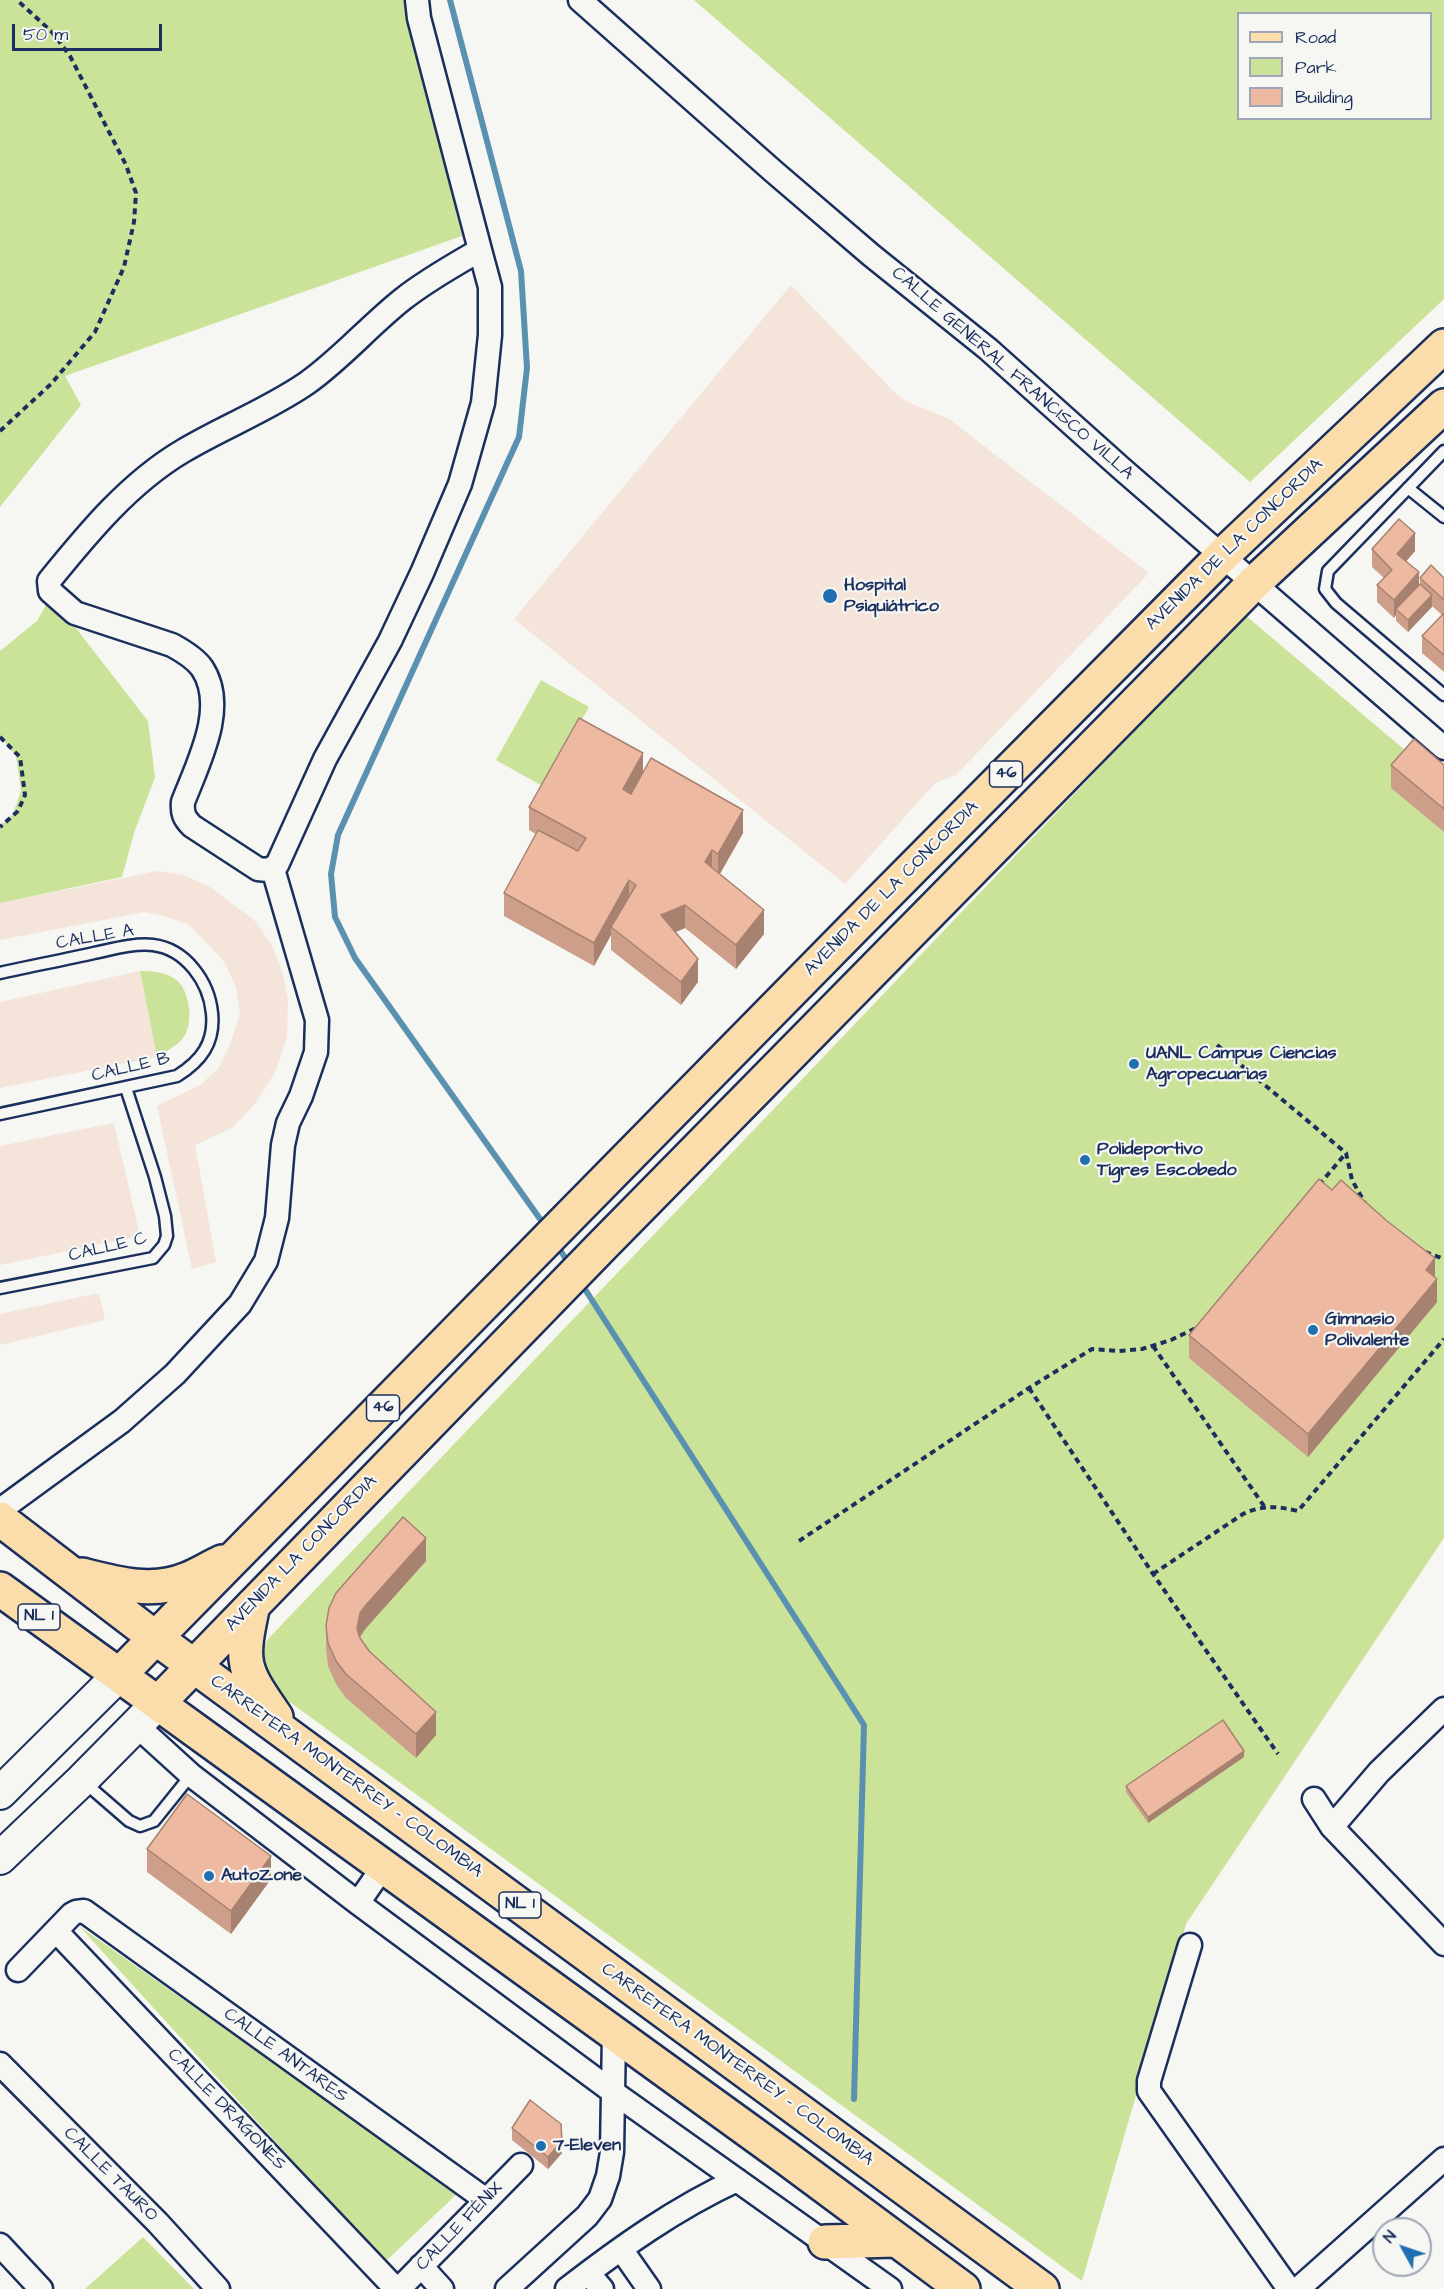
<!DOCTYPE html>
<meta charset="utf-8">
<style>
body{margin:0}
#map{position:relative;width:1444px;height:2289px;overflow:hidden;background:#f6f6f2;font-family:"Architects Daughter",sans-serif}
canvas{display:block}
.legend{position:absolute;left:1237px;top:12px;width:195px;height:108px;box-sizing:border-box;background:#f6f6f2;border:2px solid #9ea6b7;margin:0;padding:8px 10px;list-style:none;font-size:18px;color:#1b2f5e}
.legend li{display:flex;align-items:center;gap:12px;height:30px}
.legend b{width:30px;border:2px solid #9ea6b7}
.north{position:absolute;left:1372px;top:2217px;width:60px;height:60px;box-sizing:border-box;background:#f6f6f2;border:2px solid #9ea6b7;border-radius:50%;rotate:310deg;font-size:16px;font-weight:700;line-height:24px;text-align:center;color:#1b2f5e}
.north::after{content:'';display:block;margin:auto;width:21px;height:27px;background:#1f6fb2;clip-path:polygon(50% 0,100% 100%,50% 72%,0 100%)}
.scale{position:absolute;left:12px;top:24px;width:150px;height:27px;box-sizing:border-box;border:3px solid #1b2f5e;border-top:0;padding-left:8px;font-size:18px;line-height:21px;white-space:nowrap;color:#1b2f5e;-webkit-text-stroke:4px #f6f6f2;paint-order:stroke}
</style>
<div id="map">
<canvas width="1444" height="2289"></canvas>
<ul class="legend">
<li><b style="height:8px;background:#faddab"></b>Road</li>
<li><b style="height:16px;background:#cbe399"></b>Park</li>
<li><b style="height:16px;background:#eeb9a1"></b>Building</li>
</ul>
<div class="north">N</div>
<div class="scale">50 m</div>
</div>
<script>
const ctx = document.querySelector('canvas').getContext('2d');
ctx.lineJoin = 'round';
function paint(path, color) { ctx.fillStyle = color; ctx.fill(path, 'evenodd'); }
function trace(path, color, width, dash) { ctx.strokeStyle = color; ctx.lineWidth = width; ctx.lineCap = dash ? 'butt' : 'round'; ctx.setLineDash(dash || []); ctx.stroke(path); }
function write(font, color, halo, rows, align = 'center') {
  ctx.font = font + ' "Architects Daughter",sans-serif'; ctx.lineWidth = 4.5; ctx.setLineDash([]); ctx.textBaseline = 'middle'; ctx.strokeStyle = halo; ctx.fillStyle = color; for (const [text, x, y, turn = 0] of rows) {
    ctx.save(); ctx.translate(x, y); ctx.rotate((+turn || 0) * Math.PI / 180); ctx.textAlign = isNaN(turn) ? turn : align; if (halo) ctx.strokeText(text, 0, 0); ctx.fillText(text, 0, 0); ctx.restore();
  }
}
paint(new Path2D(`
 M791 285 897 395 910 403 949 419 1149 573 956 775 935 783 845 884 514 619Z
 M158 871 184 875 210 887 255 921 273 947 283 974 288 1000 287 1036 276 1071 254 1105 232 1128 195 1145 216 1262 192 1269 157 1106 200 1085 218 1069 231 1042 240 1014 236 987 224 961 189 925 164 916 144 912 0 940V903Z
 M140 971 157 1057 0 1088V1002Z
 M114 1123 140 1236 0 1265V1146Z
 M99 1293 105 1320 0 1345V1314Z`), '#f4e4da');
paint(new Path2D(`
 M0 0H405L462 236 65 376 81 405 0 507Z
 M694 0H1444V299L1250 482ZM1238 14H1430V118H1238Z
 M51 596 148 721 155 777 134 833 122 877 0 903V826L13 814 21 791 16 756 0 736V651L37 621Z
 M1245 615 1444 783V1538L1186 1924 1082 2281 272 1689C261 1674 258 1653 269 1638Z
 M541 680 589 707 544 787 496 760Z
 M140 971C169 971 186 978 189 1009 190 1016 189 1026 186 1033 181 1044 168 1050 157 1057Z
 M79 1926 458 2193 385 2262Z
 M143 2237 194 2289H85Z`), '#cbe399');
trace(new Path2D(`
 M450 0 521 271 527 368 519 437 338 835 331 874 335 917 355 958 545 1226
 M557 1245 569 1264
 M581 1283 864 1725 854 2099`), '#5b91b0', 6);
const service = new Path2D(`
 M1444 451 1328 571 1325 589 1336 603 1444 695
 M1408 488 1444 517
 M0 973C31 966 63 960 94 953 113 949 134 943 153 945 186 949 209 982 212 1013 215 1043 201 1061 177 1076L0 1114
 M0 1288 153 1258 164 1245 167 1236 165 1216 155 1177 126 1088
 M84 1782 129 1821 140 1826 154 1821 191 1775`);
const minor = new Path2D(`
 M417 0 419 18 480 250C454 265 427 280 403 299 370 325 341 359 307 383 268 410 223 427 183 451 129 483 88 533 49 581L50 591 75 613 172 645C183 651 195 658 202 668 228 707 198 763 183 802 182 813 184 818 192 826L258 869 268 870 277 865 325 759 390 641 422 573 460 484 483 403 490 335V287L480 250
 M580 0 773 171 871 255 988 349 1122 469 1444 748
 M0 1510 122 1421 175 1374 240 1304 266 1261 277 1218 283 1145 288 1123 301 1096 316 1052 317 1020 273 869
 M136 1725 191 1775 358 1903 613 2092 890 2289
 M1314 1799 1332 1827 1444 1944
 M1332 1827 1379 1772 1444 1709
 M358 1903 383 1867
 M56 1931 396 2289
 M1190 1945 1149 2081V2091L1289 2289
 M18 1970 72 1914 76 1912 84 1911 486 2200
 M0 2064 158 2223 218 2289
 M0 2245 41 2289
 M621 2249 649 2289
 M421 2266 442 2289
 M588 2273 602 2289
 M399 2289 521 2165
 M507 2289 587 2216 600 2199 608 2176 612 2152 614 2034
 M567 2289C620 2248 676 2208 737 2180
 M1298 2289 1444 2159`);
const secondary = new Path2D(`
 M0 1793 120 1674
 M0 1858 82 1780 159 1702`);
const primary = new Path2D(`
 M0 1519 145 1630 1042 2289
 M82 1575C117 1584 153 1594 188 1579 200 1574 211 1567 222 1562
 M0 1589 785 2157 963 2289
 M253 1605C240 1664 242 1668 276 1717
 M120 1674 873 908 1223 555 1444 346
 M159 1702 601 1247 1254 583 1444 406
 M825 2242 895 2240`);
trace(service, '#1b2f5e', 15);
trace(minor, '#1b2f5e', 27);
trace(secondary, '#1b2f5e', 36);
trace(primary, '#1b2f5e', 38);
trace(new Path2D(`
 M0 431 51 384 95 332 124 267 134 222 136 193 126 165 70 56 52 32 17 0
 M0 737 20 757 25 795 18 811 0 827
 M1217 1045 1346 1153 1352 1180 1366 1205
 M1319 1185 1346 1153
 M1425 1252 1444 1259
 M1153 1346 1264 1506
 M1029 1388 1153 1574 1278 1754
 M799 1541 1029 1388 1092 1349 1119 1351 1142 1349 1171 1340 1198 1327
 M1153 1574 1243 1514C1263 1505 1277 1506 1298 1511L1444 1339`), '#1b2f5e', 4, [6, 4.5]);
trace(service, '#f6f6f2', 10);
trace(minor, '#f6f6f2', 22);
trace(secondary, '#f6f6f2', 32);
trace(primary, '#faddab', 33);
paint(new Path2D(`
 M1372 549 1415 551 1406 561 1419 586 1420 584V578H1444V672L1422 653V636L1442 615 1432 606 1408 632 1396 621V615L1394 618 1377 602V585L1384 578 1372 567Z
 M1391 765H1444V832L1391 788Z
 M643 773 743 833 720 874 764 934 736 969 685 928 676 932 698 982 681 1005 611 950V935L594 966 504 916V893L536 834 529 830V807Z
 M1435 1277 1437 1302 1308 1457 1189 1358V1335Z
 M426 1561 366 1628 360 1638 436 1735 416 1758 346 1698 336 1684 328 1666 326 1649V1626Z
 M1244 1757 1148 1823 1126 1792V1786Z
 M147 1849 271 1879 231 1934 147 1872Z
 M512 2128 562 2153 548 2169 512 2140Z`), '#cd9f8a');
paint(new Path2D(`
 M1415 533V551L1397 572V554Z
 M1419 572V589L1396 609V615L1394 618V600Z
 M1432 595V607L1408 632V620Z
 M643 753V776L623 812V789Z
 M743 810V833L718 877V854Z
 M712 850V874L705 862Z
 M629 880V903L611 927V935L594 966V943Z
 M685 905V928L661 938V915Z
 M764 910V934L736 969V945Z
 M698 959V982L681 1005V982Z
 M1435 1258V1281L1437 1279V1302L1308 1457V1434L1426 1270Z
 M426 1538V1561L366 1628 360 1636 357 1652V1629L360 1613 366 1605Z
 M436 1712V1735L416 1758V1734Z
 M1244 1751V1757L1148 1823V1817Z
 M271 1856V1879L231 1934V1911Z
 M562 2141V2153L548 2169V2157Z`), '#a78271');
const building = new Path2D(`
 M1399 519 1415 533 1397 554 1419 572 1394 600 1377 585 1392 570 1372 549Z
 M1431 565 1444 578V600L1420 578Z
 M1420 584 1432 595 1408 620 1396 609Z
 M1444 613V655L1422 636Z
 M579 718 643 753 623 789 631 794 651 758 743 810 718 854 712 850 705 862 764 910 736 945 685 905 661 915 698 959 681 982 611 927 636 885 629 880 594 943 504 893 538 830 578 851 586 838 529 807Z
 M1414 739 1444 765V809L1391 765Z
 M1319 1179 1332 1190 1341 1180 1387 1221 1435 1258 1426 1270 1437 1279 1308 1434 1189 1335Z
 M403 1517 426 1538 366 1605 360 1613 357 1629 360 1638 369 1651 436 1712 416 1734 346 1674 336 1661 328 1643 326 1626 329 1608 336 1593Z
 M1223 1720 1244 1751 1148 1817 1126 1786Z
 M187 1794 271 1856 231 1911 147 1849Z
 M530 2100 561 2124 562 2141 548 2157 512 2128Z`);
paint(building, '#eeb9a1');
trace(building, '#a78271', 1.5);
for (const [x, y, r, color] of [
 [830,596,8,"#1f6fb2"],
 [1134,1064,6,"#1f6fb2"],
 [1085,1160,6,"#1f6fb2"],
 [1313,1330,6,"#1f6fb2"],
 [209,1876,6,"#1f6fb2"],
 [541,2146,6,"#1f6fb2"]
]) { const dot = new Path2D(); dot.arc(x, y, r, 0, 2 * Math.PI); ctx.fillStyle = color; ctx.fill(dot); trace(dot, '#f6f6f2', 2); }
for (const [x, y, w] of [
 [1006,774,33],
 [383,1408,33],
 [39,1617,42],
 [520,1905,42]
]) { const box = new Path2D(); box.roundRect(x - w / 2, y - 13, w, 26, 4.5); ctx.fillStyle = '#f6f6f2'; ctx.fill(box); trace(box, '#1b2f5e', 1.5); }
write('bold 16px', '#1b2f5e', null, [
 ["46",1006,774],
 ["46",383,1408],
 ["NL 1",39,1617],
 ["NL 1",520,1905]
]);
write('18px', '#1b2f5e', '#f6f6f2', [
 ["CALLE GENERAL FRANCISCO VILLA",1012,374,41],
 ["AVENIDA DE LA CONCORDIA",1235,545,-44],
 ["AVENIDA DE LA CONCORDIA",892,889,-45],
 ["CALLE A",95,938,-10],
 ["CALLE B",131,1068,-13],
 ["CALLE C",108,1248,-13],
 ["AVENIDA LA CONCORDIA",302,1554,-46],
 ["CARRETERA MONTERREY - COLOMBIA",346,1777,36],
 ["CALLE ANTARES",285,2056,36],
 ["CARRETERA MONTERREY - COLOMBIA",737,2065,36],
 ["CALLE DRAGONES",226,2110,46],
 ["CALLE TAURO",110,2175,45],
 ["CALLE FÉNIX",460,2227,-46]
]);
write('bold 18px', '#1b2f5e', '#f6f6f2', [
 ["Hospital",844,586],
 ["Psiquiátrico",844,607],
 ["UANL Campus Ciencias",1146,1054],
 ["Agropecuarias",1146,1075],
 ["Polideportivo",1097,1150],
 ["Tigres Escobedo",1097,1171],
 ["Gimnasio",1325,1320],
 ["Polivalente",1325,1341],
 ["AutoZone",221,1876],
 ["7-Eleven",553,2146]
], 'left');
</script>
